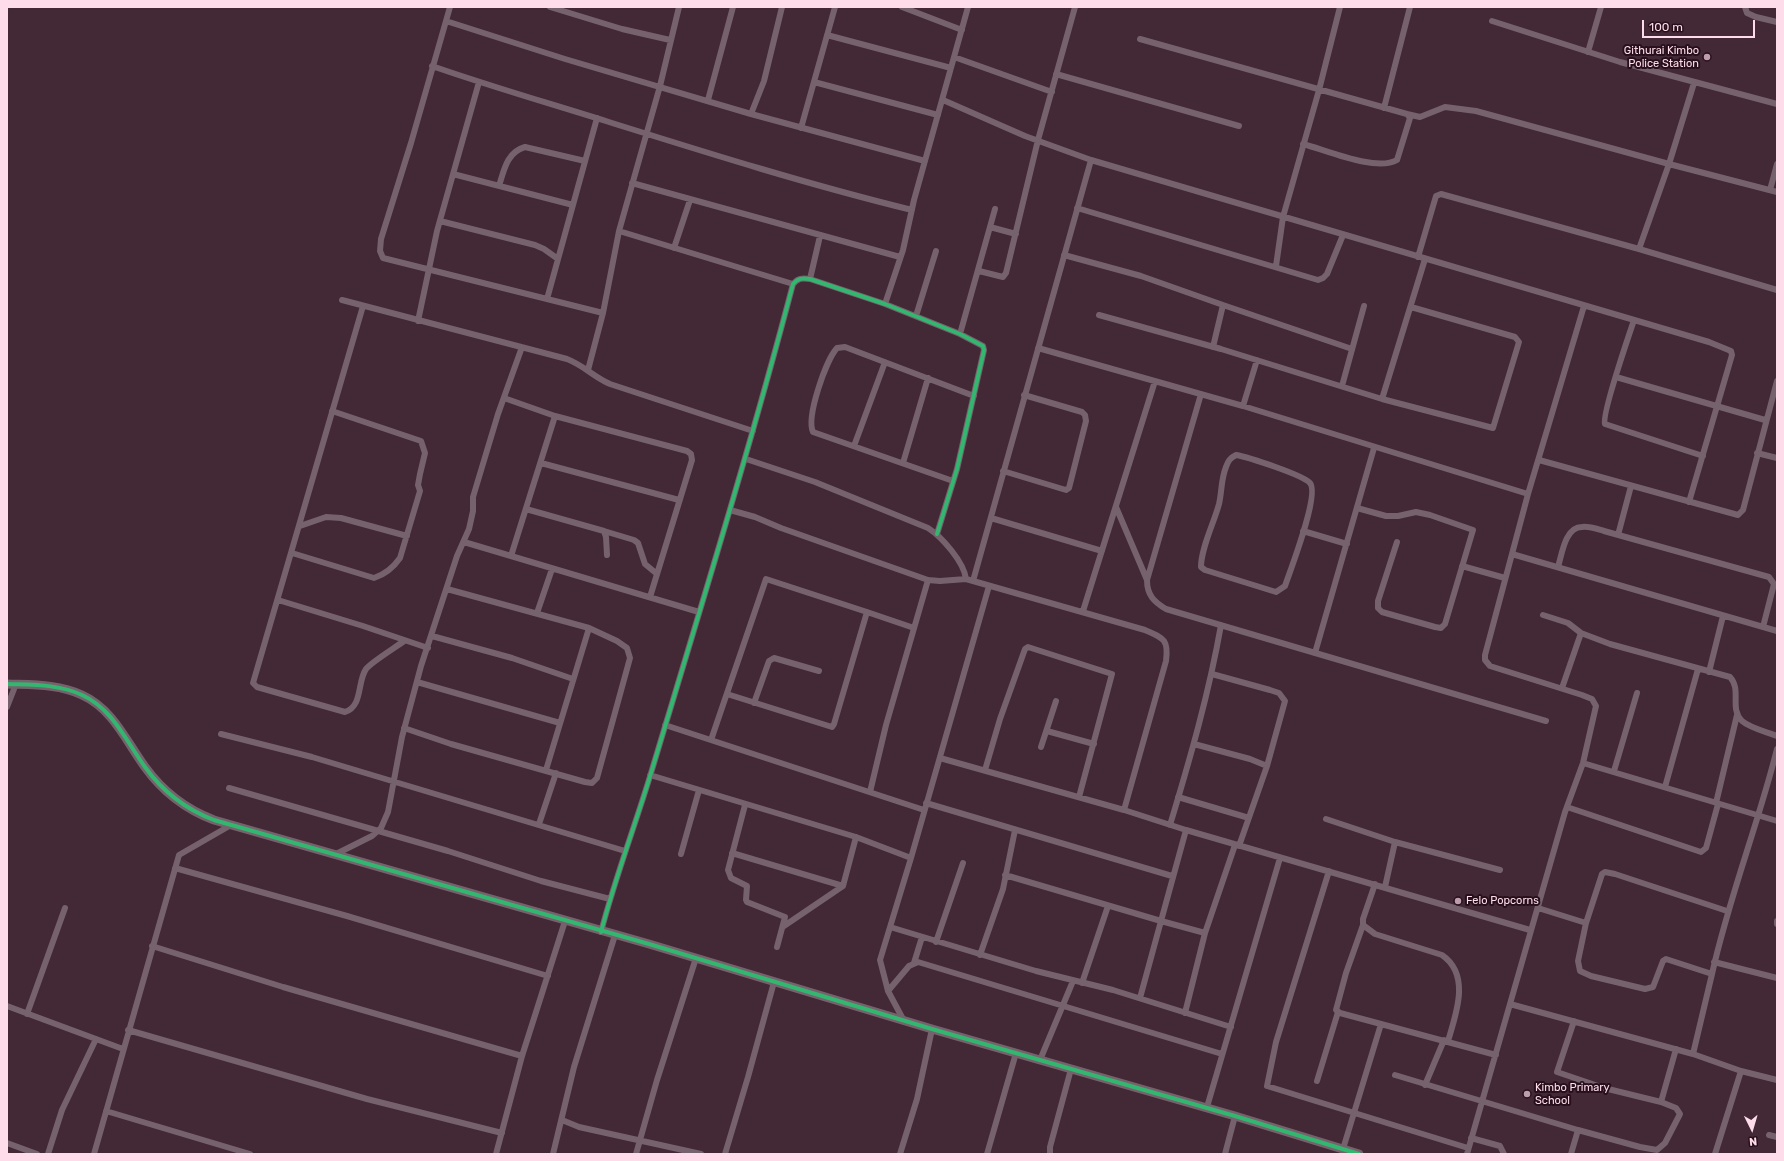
<!DOCTYPE html>
<style>
body{margin:0}
#map{position:relative;width:1784px;height:1161px;overflow:hidden;background:#432836;font-family:Rubik,sans-serif}
canvas{display:block}
.frame{position:absolute;inset:0;border:8px solid #fedcea;pointer-events:none}
.north{position:absolute;left:1732px;top:1109px;width:40px;height:40px;-webkit-text-stroke:3px #27101b;paint-order:stroke;rotate:175deg;font-size:11px;font-weight:700;line-height:16px;text-align:center;color:#fedcea}
.north::after{content:'';display:block;margin:auto;width:14px;height:18px;background:#fedcea;clip-path:polygon(50% 0,100% 100%,50% 72%,0 100%)}
.scale{position:absolute;left:1642px;top:20px;width:113px;height:18px;box-sizing:border-box;border:2px solid #fedcea;border-top:0;padding-left:5px;font-size:12px;line-height:14px;white-space:nowrap;color:#fedcea;-webkit-text-stroke:3px #27101b;paint-order:stroke}
</style>
<div id="map">
<canvas width="1784" height="1161"></canvas>
<div class="frame"></div>
<div class="north">N</div>
<div class="scale">100 m</div>
</div>
<script>
const ctx = document.querySelector('canvas').getContext('2d');
ctx.lineJoin = 'round';
function trace(path, color, width, dash) { ctx.strokeStyle = color; ctx.lineWidth = width; ctx.lineCap = dash ? 'butt' : 'round'; ctx.setLineDash(dash || []); ctx.stroke(path); }
function write(font, color, halo, rows, align = 'center') {
  ctx.font = font + ' Rubik,sans-serif'; ctx.lineWidth = 4; ctx.setLineDash([]); ctx.textBaseline = 'middle'; ctx.strokeStyle = halo; ctx.fillStyle = color; for (const [text, x, y, turn = 0] of rows) {
    ctx.save(); ctx.translate(x, y); ctx.rotate((+turn || 0) * Math.PI / 180); ctx.textAlign = isNaN(turn) ? turn : align; if (halo) ctx.strokeText(text, 0, 0); ctx.fillText(text, 0, 0); ctx.restore();
  }
}
trace(new Path2D(`
 M450 7 411 143 381 239 380 251 383 258 603 313
 M550 7 622 29 670 40
 M902 7 962 30
 M1745 7 1747 13 1756 17 1777 22
 M446 21 565 59 751 114 925 161
 M1492 21 1620 62 1777 104
 M827 35 951 68
 M1140 39 1407 114 1410 118 1397 160C1376 172 1326 150 1303 144
 M1588 52 1601 7
 M954 57 1052 92
 M432 66C492 87 552 104 612 123 711 154 810 185 912 210
 M1056 74 1239 126
 M814 82 938 115
 M708 100 733 7
 M943 100 1025 136 1091 160 1709 342 1731 351 1732 355 1689 502
 M1384 108 1410 7
 M751 114 764 81 782 7
 M1407 114 1420 117 1445 107 1476 111 1669 164 1777 192
 M801 128 835 7
 M453 174 573 205
 M632 183 900 257
 M499 186C504 170 507 152 525 147L585 161
 M1770 190 1777 164
 M1077 208 1318 280 1323 278 1327 274 1343 235
 M440 221 535 245 544 249 558 259
 M990 227 1016 234
 M619 231 793 284
 M674 248 690 200
 M1639 249 1669 164 1694 83
 M1064 255 1141 276 1223 305 1213 347
 M1418 257 1436 196 1441 194 1639 249 1777 290
 M1276 266 1283 217 1319 90 1340 7
 M979 271 1003 277 1006 273 1038 140 1075 7
 M810 279 820 236
 M547 299 597 118
 M342 300 567 359C583 365 594 377 610 384L753 431
 M885 304 903 250 914 200 968 7
 M1223 305 1352 349
 M363 306 253 683 257 687 345 712C363 706 357 682 366 669 370 663 396 647 404 641
 M1099 315 1221 349 1382 399 1493 428 1519 342 1515 337 1411 307
 M916 316 936 251
 M1634 320C1629 335 1601 416 1605 424L1703 456
 M418 321 437 231 479 82
 M960 334 995 209
 M1038 348 1243 406 1528 494
 M588 370 603 313 619 231 660 86 679 7
 M1616 377 1765 420
 M1342 386 1364 306
 M1201 394 1147 580C1147 595 1154 602 1166 609L1546 721
 M504 398 555 416 511 556
 M1382 399 1425 259
 M1243 406 1257 360
 M555 416 687 451 691 454 692 460 650 597
 M854 446 885 362
 M1757 453 1777 458
 M1236 455C1248 457 1303 475 1310 483 1320 494 1290 571 1285 586L1276 592 1205 570 1201 567C1201 548 1214 523 1219 504 1222 491 1221 479 1226 467 1228 461 1230 458 1236 455Z
 M746 459 815 482 928 528C942 537 964 562 966 579
 M1539 460 1738 515 1743 510 1777 381
 M541 463 679 500
 M903 463 928 378
 M1003 471 1066 490 1069 488 1086 421 1085 415 1082 412 1024 395
 M953 481 813 432C806 417 826 360 837 348L845 347 974 396
 M1116 507 1147 580
 M1357 508 1386 516H1398L1416 512 1430 515 1473 530 1445 624 1441 628 1435 627 1382 612 1378 608V601L1397 542
 M526 509 604 531 606 537 607 555
 M730 510 755 517 781 528 928 580 940 581 966 579 1145 630C1163 638 1169 639 1166 661L1124 810
 M991 518 1102 551
 M300 526 326 517 341 518 407 536
 M604 531 634 540 638 543 645 564 657 574
 M1303 531 1347 544
 M1618 535 1631 486
 M464 542 699 612
 M292 553 374 578C386 574 393 568 400 558L420 491 418 485 420 474 425 453 421 441 332 411
 M1512 554 1777 631
 M1462 566 1505 578
 M1558 567C1562 554 1565 527 1582 527 1589 526 1597 529 1604 531L1769 577 1774 584 1763 627
 M973 581 1091 160
 M278 600 363 626 428 648
 M1083 611 1155 381
 M537 613 552 569
 M1543 615 1568 623 1581 633 1610 644 1730 677C1742 690 1729 708 1742 721 1750 728 1767 732 1777 736
 M432 636 512 658 573 679
 M1315 653 1374 448
 M1709 672 1723 616
 M1212 674 1270 690 1279 693 1285 701 1267 766 1239 846
 M417 682 560 723
 M1562 688 1581 633
 M727 694 832 727 834 724 867 612 914 628
 M754 703 769 661 774 658 819 671
 M7 707 16 684
 M665 725 924 810
 M404 728 451 744 585 782 592 783 597 778 630 658 627 648 617 641 589 628 447 589
 M1047 731 1094 744
 M221 734 312 757 625 851
 M711 740 766 579 867 612
 M1194 744 1250 759 1267 766
 M1041 747 1056 701
 M940 758 1124 810 1186 830 1530 930
 M1583 763 1777 821
 M546 770 589 628
 M985 770 1000 719 1025 649 1028 647 1112 674 1079 797
 M1614 771 1637 693
 M650 775 856 837 911 858
 M1665 787 1698 669
 M229 788 448 851 541 881 610 899
 M870 792 886 725 928 580
 M1178 797 1249 818
 M926 803 1172 876
 M1716 803 1737 715
 M745 805 728 870 731 878 747 886 746 900 747 902 785 917 777 947
 M1567 807 1701 852 1706 848 1718 804
 M1326 819 1395 842 1500 870
 M539 824 556 773
 M1170 825C1190 759 1209 693 1221 625
 M732 853 843 886
 M336 854 372 836 381 828 388 812 402 737 421 666 457 556 469 529 473 511V497L498 414 522 347
 M681 854 699 790
 M175 868 347 916 548 976
 M1329 871 1276 1042 1267 1086 1468 1148
 M1005 875 1161 921 1140 998
 M1375 884 1363 919V925L1375 934 1442 955C1471 975 1456 1014 1448 1041
 M1385 887 1395 842
 M1538 908 1586 923
 M1727 911 1615 874 1605 872 1602 874 1586 923 1578 961 1580 971 1591 976 1645 989 1653 987 1663 961 1666 959 1712 974C1729 897 1758 825 1777 749
 M1777 921V924
 M784 926 843 886 856 837
 M890 927 1036 971 1113 990 1231 1027
 M601 932C615 878 635 826 651 773 700 610 750 448 793 284 798 278 802 278 810 279L885 304 960 334 983 346 984 350 957 469 937 534
 M1205 933 1235 845
 M936 942 963 863
 M152 946 283 987 522 1056
 M980 955 1003 889 1015 830
 M1714 962 1777 978
 M914 963 922 937
 M1082 983 1108 906
 M888 991 909 966 918 962 1222 1054
 M1510 1004 1693 1054 1741 1071 1777 1080
 M7 1006 123 1049
 M1185 1013 1205 933 1161 921 1186 830
 M27 1014 65 908
 M904 1021 888 991 880 960 911 858 989 586
 M1574 1021 1557 1072 1604 1088 1661 1102
 M1381 1024 1496 1055
 M128 1030 367 1099 502 1133
 M1693 1054 1712 974
 M1040 1060 1073 981
 M1395 1075 1578 1130 1640 1147 1657 1150 1665 1143 1680 1114 1676 1108 1661 1102 1676 1049
 M1317 1081 1338 1012
 M1425 1085 1444 1040
 M1207 1107 1280 858
 M106 1111 250 1154
 M562 1120 579 1127 701 1154
 M1769 1135 1777 1137
 M1471 1138 1500 1146 1504 1154
 M7 1143 37 1154
 M1343 1149 1381 1024 1340 1013 1336 1010 1346 973 1363 925
 M48 1154 62 1110 96 1039
 M94 1154 179 855 231 825
 M496 1154 522 1056 565 921
 M553 1154 574 1067 615 935
 M636 1154 657 1080 696 958
 M725 1154 748 1077 774 982
 M900 1154 917 1099 932 1029
 M987 1154 1016 1053
 M1050 1154V1147L1071 1069
 M1225 1154 1235 1116
 M1467 1154 1565 812 1583 763 1596 706 1592 699 1582 695 1490 666 1485 660V655L1528 494 1584 306
 M1571 1154 1578 1130
 M1715 1154 1741 1071`), '#76626c', 6);
trace(new Path2D(`
 M7 684C32 685 59 684 82 695 113 709 126 741 145 767 163 792 185 809 214 820L649 944 932 1029 1235 1116 1359 1154`), '#76626c', 9);
trace(new Path2D(`
 M7 684C32 685 59 684 82 695 113 709 126 741 145 767 163 792 185 809 214 820L649 944 932 1029 1235 1116 1359 1154
 M601 932C615 878 635 826 651 773 700 610 750 448 793 284 798 278 802 278 810 279L885 304 960 334 983 346 984 350 957 469 937 534`), '#33b770', 4);
for (const [x, y, r, color] of [
 [1707,57,4,"#bd9dab"],
 [1458,901,4,"#bd9dab"],
 [1527,1094,4,"#bd9dab"]
]) { const dot = new Path2D(); dot.arc(x, y, r, 0, 2 * Math.PI); ctx.fillStyle = color; ctx.fill(dot); trace(dot, '#27101b', 1.5); }
write('11px', '#fedcea', '#27101b', [
 ["Githurai Kimbo",1699,51,"right"],
 ["Police Station",1699,64,"right"],
 ["Felo Popcorns",1466,901],
 ["Kimbo Primary",1535,1088],
 ["School",1535,1101]
], 'left');
</script>
